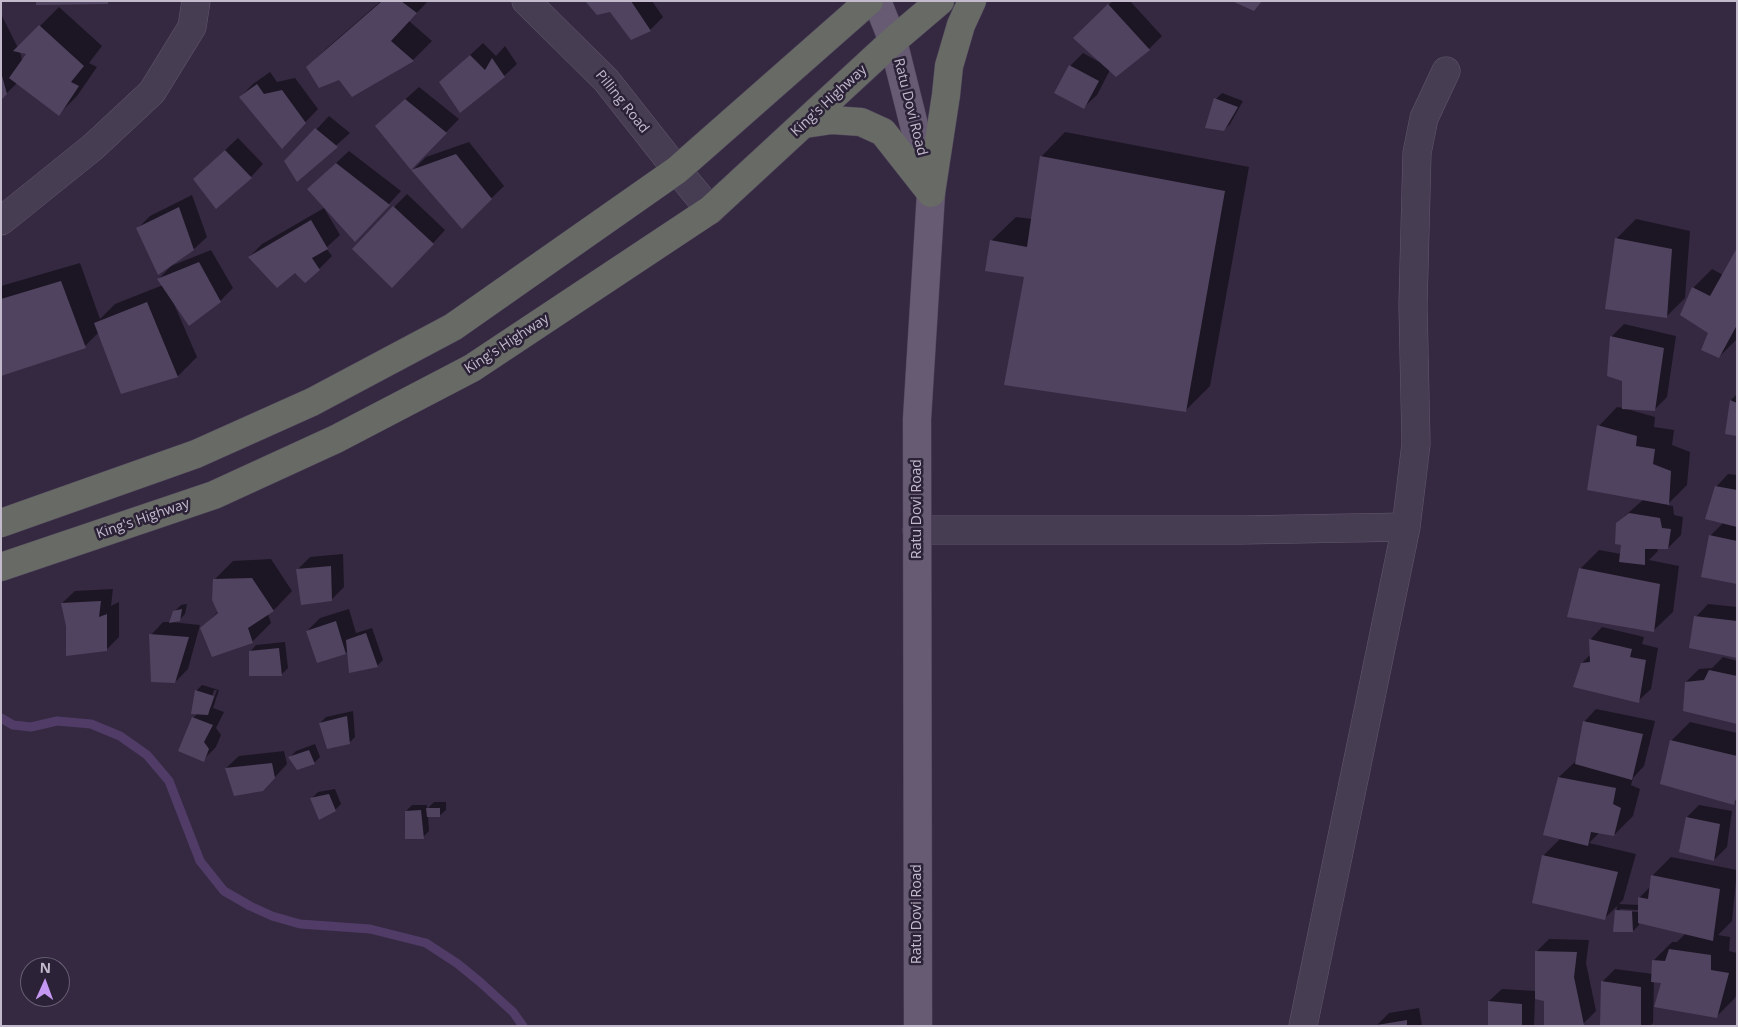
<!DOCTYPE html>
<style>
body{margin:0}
#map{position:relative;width:1738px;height:1027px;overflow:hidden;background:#352942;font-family:"Open Sans",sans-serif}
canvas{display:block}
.frame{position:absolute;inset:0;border:2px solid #c3bacc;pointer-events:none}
.north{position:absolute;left:20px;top:957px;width:50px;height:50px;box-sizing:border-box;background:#2c2238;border:1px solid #685f73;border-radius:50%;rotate:2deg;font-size:14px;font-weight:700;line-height:20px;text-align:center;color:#c3bacc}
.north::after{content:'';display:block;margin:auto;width:18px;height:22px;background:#c598f3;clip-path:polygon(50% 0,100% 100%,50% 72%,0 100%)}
</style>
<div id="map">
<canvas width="1738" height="1027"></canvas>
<div class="frame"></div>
<div class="north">N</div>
</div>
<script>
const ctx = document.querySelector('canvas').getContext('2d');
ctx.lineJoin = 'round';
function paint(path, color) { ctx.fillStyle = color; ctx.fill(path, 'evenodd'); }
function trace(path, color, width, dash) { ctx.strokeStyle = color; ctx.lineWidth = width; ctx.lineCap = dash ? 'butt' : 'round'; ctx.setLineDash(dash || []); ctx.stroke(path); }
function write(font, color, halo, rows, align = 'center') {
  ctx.font = font + ' "Open Sans",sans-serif'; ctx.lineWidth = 5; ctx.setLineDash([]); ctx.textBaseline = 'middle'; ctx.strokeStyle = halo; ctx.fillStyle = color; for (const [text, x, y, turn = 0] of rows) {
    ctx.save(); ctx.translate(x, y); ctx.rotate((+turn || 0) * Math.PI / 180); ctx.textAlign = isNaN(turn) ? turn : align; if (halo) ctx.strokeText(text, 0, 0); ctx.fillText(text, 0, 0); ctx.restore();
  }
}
paint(new Path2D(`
 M381 1H428L409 21 432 41 413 60 352 95 339 78 308 67 327 48Z
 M587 1H652L663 17 650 30 611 10Z
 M1113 1H1130L1162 36 1149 49 1116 76 1110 70 1097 95 1084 107 1070 66 1083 53 1101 63 1087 25Z
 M59 7 102 46 89 63 97 67 77 96 58 115 17 83 1 99V14L18 48ZM19 51 28 53 22 61 21 55Z
 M483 43 496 56 505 46 517 64 504 76 441 82Z
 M270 72 277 82 295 78 318 109 294 134 240 97 253 84Z
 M419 87 459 119 411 168 389 114Z
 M1222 93 1243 101 1230 124 1224 130 1216 99Z
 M329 116 350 133 297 180 286 162Z
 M1065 132 1249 167 1210 386 1185 411 1026 276 991 241 1016 217 1032 219 1041 157Z
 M238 138 263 164 251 177 207 167Z
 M469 142 504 186 462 227 413 170 426 157Z
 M349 151 401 191 368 227 321 177Z
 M407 194 445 230 405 274 353 249Z
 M192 195 207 237 194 249 137 229 150 216Z
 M324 208 340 235 326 248 332 256 319 269 295 272 249 257 262 244Z
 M1636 219 1690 231 1685 298 1666 317 1607 308 1617 238Z
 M211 250 233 288 220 301 174 304 197 357 178 376 122 393 99 332 85 346 1 375V286L80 263 100 319 115 304 163 285 159 279 171 266Z
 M1737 251V339L1719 357 1693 288 1712 269 1723 275Z
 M1624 324 1676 336 1667 397 1654 410 1627 409 1655 417 1654 427 1674 430 1672 445 1690 452 1687 485 1667 505 1673 506 1674 515 1683 517 1681 535 1668 548H1657L1658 551 1649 560 1679 566 1673 612 1654 630 1580 569 1599 550 1621 554 1623 543 1617 523 1644 499 1599 426 1617 407 1623 408 1624 380 1611 337Z
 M1737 394V435L1731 400Z
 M1728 474 1737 475V583L1710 536 1724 522 1716 487Z
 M343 554 344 587 331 600 297 570 310 557Z
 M271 559 292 591 274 610 268 614 271 623 252 642 202 628 219 611 214 580 233 561Z
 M113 589 111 606 119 602V637L106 650 67 625 62 603 75 591Z
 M187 604 185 614 179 620 171 622 200 625 188 669 175 682 151 635 163 622H170L174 612 181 605Z
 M1708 604 1737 607V657L1696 617Z
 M349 609 356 633 372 628 383 660 377 666 348 651 346 653 318 662 307 631 320 618Z
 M1602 627 1644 637 1642 644 1658 648 1651 689 1638 701 1582 663 1590 655V640Z
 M285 642 288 668 282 674 250 675V652L256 645Z
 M1723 657 1737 661V723L1686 682 1699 669 1712 668Z
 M202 685 219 690 213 708 224 712 216 728 221 735 216 747 203 760 193 718 198 713 196 691ZM214 690H217L211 707H209Z
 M1596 709 1655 721 1644 766 1633 778 1631 785 1640 789 1633 816 1614 835 1599 833 1589 843 1636 854 1623 900 1619 904 1639 905V898L1651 886 1652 876 1671 857 1737 870 1732 921 1718 935 1730 937 1729 951 1737 953V993L1735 998 1716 1017 1662 982 1654 981 1653 1023 1650 1026H1602V982L1615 969 1653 974V961L1672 942H1677L1686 933 1639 922V925L1633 931H1614L1617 906 1604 919 1543 856 1561 838 1559 777 1577 760 1584 722ZM1620 909 1638 910V912L1620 911Z
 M353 711 355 737 349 743 320 723 326 717Z
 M1690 722 1737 733V801L1734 804 1671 741Z
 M315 744 320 757 314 763 290 757 296 751Z
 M284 751 287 764 263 790 226 768 239 756Z
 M335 789 341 804 335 810 312 798 318 792Z
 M434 802H446V810L439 816H428L429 831 423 837 406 811 412 805H427V809Z
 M1699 805 1732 811 1727 847 1714 860 1687 817Z
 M1549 939 1589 940 1586 963 1596 1011 1583 1024 1577 1026H1545L1546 1000 1535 998 1534 1026H1490L1489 1001 1502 989 1536 991V952Z
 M1419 1008 1422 1026H1376L1389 1013Z`), '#0007');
trace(new Path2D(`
 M1 718 13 725 31 727 57 721 91 724 120 736 147 755 169 781 200 861 224 891 250 906 272 916 300 924 370 929 426 943 458 964 480 982 513 1012 523 1026`), '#503c66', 9);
paint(new Path2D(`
 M36 1H108V4L36 5Z
 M382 1H401L417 13 391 41 414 61 352 97 339 80 319 88 306 67Z
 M585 1H631L651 31 631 40 610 12 597 15Z
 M1232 1H1262L1254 11Z
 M1108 4 1150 50 1116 77 1073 38Z
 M39 25 84 66 71 82 79 86 59 116 9 78 26 54 13 51Z
 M470 55 485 70 492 58 505 77 460 113 439 82Z
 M1069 65 1099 81 1084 109 1054 93Z
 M1 72 7 94 1 100Z
 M257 84 264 94 282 90 306 123 282 149 239 97Z
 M1214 98 1238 107 1224 131 1205 128Z
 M405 99 447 133 411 170 375 126Z
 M315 128 338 147 297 182 284 161Z
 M225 150 252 178 216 209 193 179Z
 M456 154 492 199 462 229 411 170Z
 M1040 156 1225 191 1186 412 1004 385 1024 277 985 271 990 240 1027 247Z
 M336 163 390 205 355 242 307 189Z
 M393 206 434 244 392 288 352 249Z
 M179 207 194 250 158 275 136 228Z
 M311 220 328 249 312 258 320 270 305 283 295 273 277 288 248 257Z
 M1615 238 1672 249 1667 318 1605 309Z
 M1737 248V325L1719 358 1701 350 1708 333 1680 315 1692 287 1710 296Z
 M199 262 221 302 189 326 157 279Z
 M61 281 86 348 1 376V299Z
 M147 302 178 377 121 394 94 323Z
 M1610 336 1664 348 1655 411 1622 409V381L1607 376Z
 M1730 400 1737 403V436L1725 434Z
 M1597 425 1637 436 1636 446 1655 449 1653 464 1671 471 1669 505 1587 490Z
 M1715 486 1737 490V527L1705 519Z
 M1629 513 1660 518 1662 528 1671 529 1668 549H1645V565L1619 562 1621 545 1615 544 1616 523Z
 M1709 535 1737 541V584L1701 577Z
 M331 566 332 601 301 605 296 569Z
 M1579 568 1660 584 1654 632 1567 617Z
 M252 578 274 611 248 628 253 643 212 657 200 628 218 613 212 600 213 579Z
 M101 601 99 617 107 614V651L66 656V626L61 603Z
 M182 609 180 621 169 623 173 611Z
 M1694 616 1737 621V658L1689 648Z
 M336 621 346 654 317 663 306 631Z
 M366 633 378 667 349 673 346 640Z
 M149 634 189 637 175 683 151 682Z
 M1589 639 1632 649 1630 657 1646 660 1639 703 1573 687 1581 663 1590 662Z
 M279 648 282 676H249V651Z
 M1709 670 1737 676V724L1683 711 1685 682 1704 680Z
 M195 690 214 696 208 715 191 714Z
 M347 716 350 744 327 749 319 723Z
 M192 717 213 725 204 742 209 749 204 762 178 751Z
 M1583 721 1643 734 1632 780 1575 764Z
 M1670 740 1737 756V796L1734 805 1660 784Z
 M309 750 315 764 297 770 288 757Z
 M272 763 275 778 263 791 234 796 225 768Z
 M1558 777 1616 788 1613 804 1621 808 1614 836 1591 832 1588 846 1543 835Z
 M329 794 336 811 319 820 310 798Z
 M426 808H440V817H427Z
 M421 810 424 839H405V811Z
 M1686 817 1720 824 1714 861 1679 852Z
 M1542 855 1618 872 1605 920 1532 903Z
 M1651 875 1720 889 1713 941 1638 923V897L1648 899Z
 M1615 910 1632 911 1633 932H1613Z
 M1669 949 1711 955V970L1729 973 1717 1018 1654 1007 1661 983 1651 982 1652 960 1665 961Z
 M1535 951 1577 952 1574 977 1584 1025 1544 1026V1001L1535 999Z
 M1601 981 1641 987V1026H1600Z
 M1488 1001 1522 1004V1026H1488Z
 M1407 1020V1026H1377V1025Z`), '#504360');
const minor = new Path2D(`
 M526 1 606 80 677 170 710 210
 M1 221 93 147 152 92 192 27 196 1
 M917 530H1242L1406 527
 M1303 1026 1406 527 1416 444 1413 305 1417 153 1424 118 1446 71`);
const primary = new Path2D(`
 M877 1 893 41 931 193 917 419 918 1026`);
const trunk = new Path2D(`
 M805 124 832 120 861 122 883 132 931 193
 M931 193 946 95 949 66 961 25 972 1
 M1 523 196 454 312 402 453 327 677 170 869 1
 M1 567 214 495 336 439 472 368 710 210 893 41 940 1`);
trace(minor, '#62586d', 29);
trace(primary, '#4d4459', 29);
trace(trunk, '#4f455a', 29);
trace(minor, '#473d52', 28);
trace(primary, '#665b72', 28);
trace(trunk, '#686a66', 28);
write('14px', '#c3bacc', '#2c2238', [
 ["King's Highway",829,101,-43],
 ["Pilling Road",622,102,51],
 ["Ratu Dovi Road",910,107,76],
 ["King's Highway",507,344,-33],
 ["Ratu Dovi Road",917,509,-90],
 ["King's Highway",143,519,-19],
 ["Ratu Dovi Road",917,914,-90]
]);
</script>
